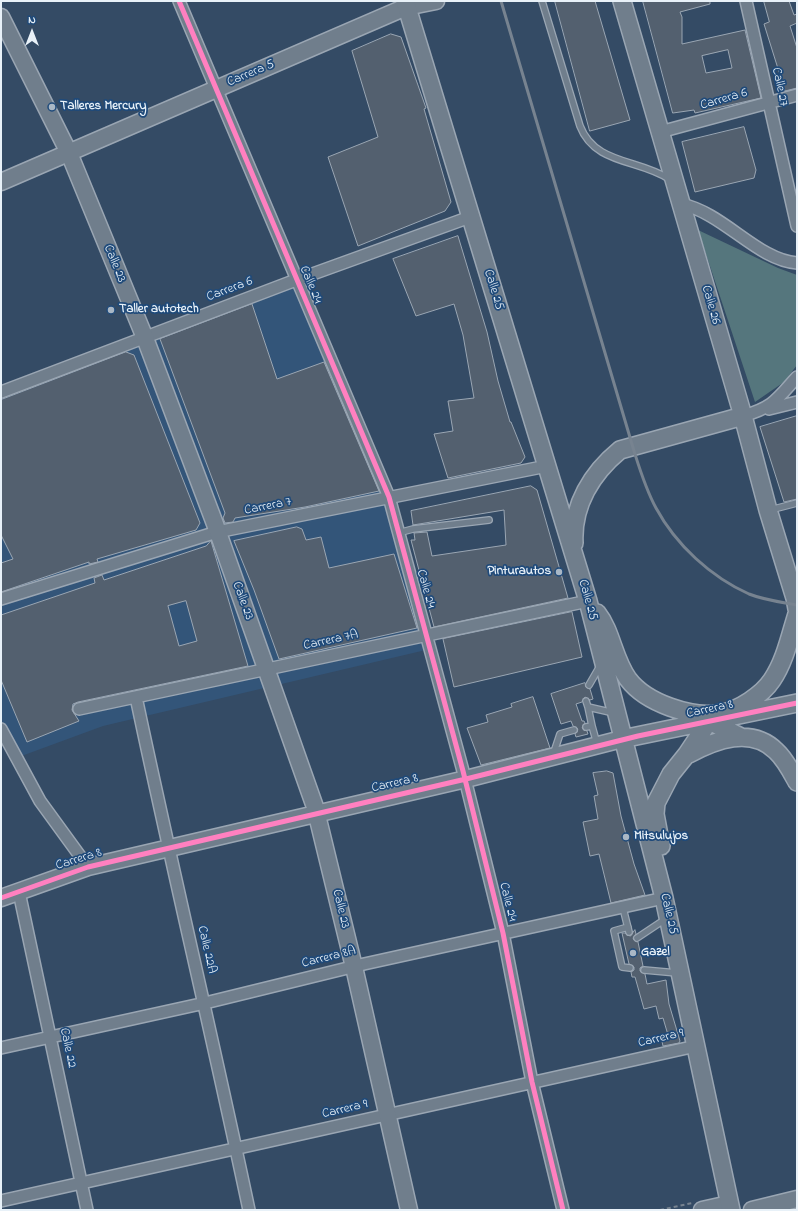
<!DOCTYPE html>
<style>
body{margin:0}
#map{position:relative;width:798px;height:1211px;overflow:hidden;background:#344b65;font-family:"Indie Flower",sans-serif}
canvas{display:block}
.frame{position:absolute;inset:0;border:2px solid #e8f1f8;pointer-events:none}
.north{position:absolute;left:12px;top:12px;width:40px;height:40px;-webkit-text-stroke:3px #1f4a7a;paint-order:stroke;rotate:0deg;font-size:11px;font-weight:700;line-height:16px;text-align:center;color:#e8f1f8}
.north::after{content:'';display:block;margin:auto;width:14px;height:18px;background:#e8f1f8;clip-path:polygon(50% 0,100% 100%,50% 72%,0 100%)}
</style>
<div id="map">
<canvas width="798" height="1211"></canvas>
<div class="frame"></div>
<div class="north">N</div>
</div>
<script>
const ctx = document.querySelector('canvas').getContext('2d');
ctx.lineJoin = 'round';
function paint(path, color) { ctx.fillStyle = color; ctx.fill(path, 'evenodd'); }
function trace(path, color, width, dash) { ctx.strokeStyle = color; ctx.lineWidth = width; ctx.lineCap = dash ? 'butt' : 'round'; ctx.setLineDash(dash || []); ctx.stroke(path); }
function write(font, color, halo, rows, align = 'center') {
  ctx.font = font + ' "Indie Flower",sans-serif'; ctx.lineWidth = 3.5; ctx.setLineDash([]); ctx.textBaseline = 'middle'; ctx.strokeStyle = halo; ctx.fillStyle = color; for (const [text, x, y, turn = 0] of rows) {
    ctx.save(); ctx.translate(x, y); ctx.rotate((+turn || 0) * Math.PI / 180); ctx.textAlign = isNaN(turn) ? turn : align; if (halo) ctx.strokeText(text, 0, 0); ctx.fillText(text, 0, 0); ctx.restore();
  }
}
paint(new Path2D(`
 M296 280 389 497 430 649 103 726 16 758 1 729V392Z`), '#335579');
paint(new Path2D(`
 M698 230 778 268 797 275V365L784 382 755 402Z`), '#55767d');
const building = new Path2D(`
 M555 1H595L630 120 590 131Z
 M643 1H710V4L680 12 682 17V44L745 30 761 98 695 113 694 110 673 113ZM728 50 732 68 706 73 702 56Z
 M764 1H789L794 15 797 14V23L790 26 797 48V88L785 91 764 24 769 22Z
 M391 34 401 37 426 108 424 109 451 202 445 211 358 246 328 157 378 137 352 51Z
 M744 127 756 170 754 178 695 192 682 142Z
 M458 236 487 332 498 381 510 422H511L525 457 521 463 448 478 434 434 453 431 448 401 474 398 463 335 454 304 416 316 393 259Z
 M252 304 277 379 324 362 379 491 305 507 235 518 233 522 225 523 223 518 225 513 160 339Z
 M126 352 134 355 200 523 196 530 97 559 98 562 89 564V562L1 592V563L13 559 1 535V400Z
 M797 416V499L784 502 760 427Z
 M531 486 537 490 568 598 434 627 411 540H415L414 533 427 532 432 556 506 545 504 510 413 525 411 511Z
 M297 527 302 529 306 540 321 537 329 568 394 554 417 628 279 659 254 590 234 541Z
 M211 541 248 666 78 702 73 704 72 710 79 721 27 742 1 680V615L95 583 94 578 102 575 104 580 206 546ZM186 601 197 641 179 646 168 606Z
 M572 612 582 657 454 687 443 639Z
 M585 683 586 687 590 689 593 699 590 700 585 697 582 702 576 704 582 721H584L585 723 582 728 587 731 588 734 576 737 575 734 578 729 573 726 571 721 561 724 551 694Z
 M533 697 550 748 481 765 467 728 488 722 486 715 512 707 511 704Z
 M607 771 613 773 621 816 634 864 645 895 611 903 599 854 590 856 583 822 598 819 594 796 598 795 593 773Z
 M635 930 636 934 633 939 638 942 643 966 640 968V971L645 974 647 984 666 980 669 1004 680 1041 679 1043 663 1046 661 1037 668 1035 663 1018 659 1019 656 1006 644 1009 635 977H632L631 972 634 970V967L629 964 622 933H625L630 936Z`);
paint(building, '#53606f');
trace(building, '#9aa6b3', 1);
const lane = new Path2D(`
 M542 1 580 126C595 165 639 159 669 179
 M770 510 797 503
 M398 533 413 529 489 520
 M589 685 600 666
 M586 701 588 707 614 713
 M588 707 592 726
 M586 727 592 726 597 744
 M553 755 560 734 574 730
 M623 908 629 932
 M628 927 614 931 622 967 630 968
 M637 938 667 918
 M644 970 677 973`);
const street = new Path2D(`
 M179 1 389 497 463 771 503 933 532 1082 563 1210
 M746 1 797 226
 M660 132 797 95
 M681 204C724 213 757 260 797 263
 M1 392 296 280 470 217
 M769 409 797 402
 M743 416C774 407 777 399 797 377
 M1 599 217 532 547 466
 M136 697C172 868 213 1039 249 1210
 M79 709 588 601
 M1 729 40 801 88 867
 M19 892 87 1210
 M1 1048 205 1003 364 964 664 898
 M1 1201 696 1046`);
const secondary = new Path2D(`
 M1 17 69 153 145 338 215 524 315 807 354 967 409 1210
 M1 182 406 7 436 1
 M1 898 88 867 466 779 622 739
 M702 1210 729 1204
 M752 1210 797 1199`);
const primary = new Path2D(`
 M405 1 588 601 664 898 731 1210
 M622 1 743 416 768 510 795 598 797 609
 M574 543C572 505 592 473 620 450L743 416
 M597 613C612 632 613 658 628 679 646 703 692 719 722 713 739 710 762 695 772 680 785 661 790 636 797 614
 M622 739 797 703
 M689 754C715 740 751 726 776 751 785 759 791 771 797 782
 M661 846 655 814 656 803 671 774 687 754 709 721 741 737`);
trace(lane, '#9aa6b3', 8);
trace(street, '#9aa6b3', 14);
trace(secondary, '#9aa6b3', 19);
trace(primary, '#9aa6b3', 20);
trace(new Path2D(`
 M660 1210 692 1203`), '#778390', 2, [4, 3]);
trace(lane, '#707e8c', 5.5);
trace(street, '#707e8c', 11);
trace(secondary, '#707e8c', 16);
trace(primary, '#707e8c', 17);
trace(new Path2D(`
 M501 1 634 451C640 470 646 490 656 508 676 545 711 577 749 594 764 600 781 602 797 605`), '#778390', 3);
trace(new Path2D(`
 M179 1 389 497 463 771 503 933 532 1082 563 1210
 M1 898 88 867 466 779 638 736 797 703`), '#ff80c0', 5);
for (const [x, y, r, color] of [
 [52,107,4,"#a9b7c5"],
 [111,310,4,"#a9b7c5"],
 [559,572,4,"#a9b7c5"],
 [626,837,4,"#a9b7c5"],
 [633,953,4,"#a9b7c5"]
]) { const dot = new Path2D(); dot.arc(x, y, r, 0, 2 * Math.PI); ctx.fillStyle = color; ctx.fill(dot); trace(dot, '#1f4a7a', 1.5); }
write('13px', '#e8f1f8', '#1f4a7a', [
 ["Carrera 5",251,74,-23],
 ["Calle 27",779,87,78],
 ["Carrera 6",724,100,-16],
 ["Calle 23",114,264,68],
 ["Calle 24",310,285,67],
 ["Carrera 6",230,290,-21],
 ["Calle 25",493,290,73],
 ["Calle 26",710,305,74],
 ["Carrera 7",268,507,-11],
 ["Calle 24",425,589,74],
 ["Calle 25",587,600,74],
 ["Calle 23",242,601,70],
 ["Carrera 7A",331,641,-12],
 ["Carrera 8",710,710,-12],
 ["Carrera 8",395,784,-13],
 ["Carrera 8",79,860,-17],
 ["Calle 24",507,902,76],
 ["Calle 23",340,909,77],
 ["Calle 25",668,914,77],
 ["Calle 22A",206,950,77],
 ["Carrera 8A",329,958,-14],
 ["Carrera 9",661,1039,-13],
 ["Calle 22",67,1048,78],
 ["Carrera 9",345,1110,-13]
]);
write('bold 13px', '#e8f1f8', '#1f4a7a', [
 ["Talleres Mercury",60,107],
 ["Taller autotech",119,310],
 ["Pinturautos",551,572,"right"],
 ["Mitsulujos",634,837],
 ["Gazel",641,953]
], 'left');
</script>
